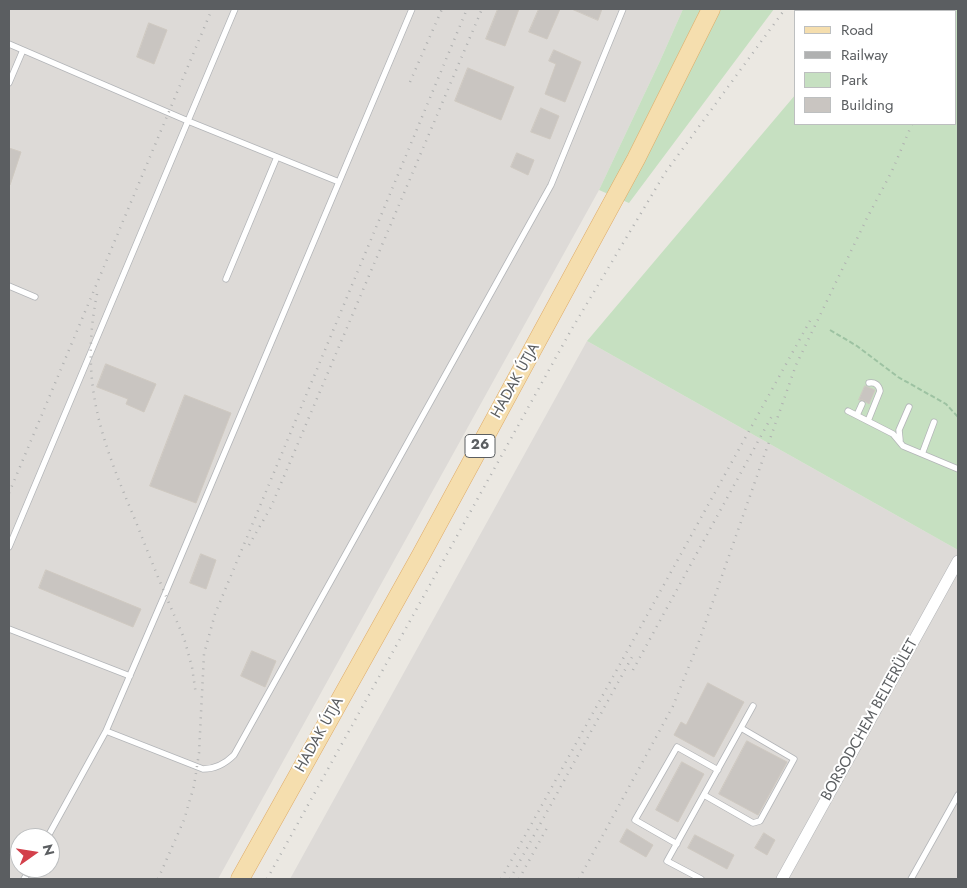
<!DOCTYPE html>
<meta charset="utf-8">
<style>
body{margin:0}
#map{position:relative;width:967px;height:888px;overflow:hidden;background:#ebe8e2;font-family:Jost,sans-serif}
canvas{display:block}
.frame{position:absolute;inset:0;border:10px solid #5b5e61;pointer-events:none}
.legend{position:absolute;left:794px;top:10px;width:162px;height:115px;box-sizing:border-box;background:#fff;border:1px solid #bdbfc0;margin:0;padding:6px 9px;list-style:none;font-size:15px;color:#5b5e61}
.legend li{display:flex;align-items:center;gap:10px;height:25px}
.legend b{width:25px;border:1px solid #bdbfc0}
.north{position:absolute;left:10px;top:828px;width:50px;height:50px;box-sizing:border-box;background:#fff;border:1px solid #bdbfc0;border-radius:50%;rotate:77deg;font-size:14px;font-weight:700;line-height:20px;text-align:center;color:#5b5e61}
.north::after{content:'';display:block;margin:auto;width:18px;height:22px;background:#d3404b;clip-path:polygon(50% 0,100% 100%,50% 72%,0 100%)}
</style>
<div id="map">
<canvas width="967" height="888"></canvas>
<div class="frame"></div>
<ul class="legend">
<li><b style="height:6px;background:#f5deae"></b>Road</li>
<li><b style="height:6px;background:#b0b1b1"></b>Railway</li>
<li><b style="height:14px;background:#c6e0c1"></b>Park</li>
<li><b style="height:14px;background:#c9c5c1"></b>Building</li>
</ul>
<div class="north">N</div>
</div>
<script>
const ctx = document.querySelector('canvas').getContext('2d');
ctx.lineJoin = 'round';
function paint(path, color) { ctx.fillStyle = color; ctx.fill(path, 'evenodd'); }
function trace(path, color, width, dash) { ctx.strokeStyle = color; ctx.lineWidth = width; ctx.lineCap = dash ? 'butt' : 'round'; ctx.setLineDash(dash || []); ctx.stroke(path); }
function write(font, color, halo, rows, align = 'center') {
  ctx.font = font + ' Jost,sans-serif'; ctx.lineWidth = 4; ctx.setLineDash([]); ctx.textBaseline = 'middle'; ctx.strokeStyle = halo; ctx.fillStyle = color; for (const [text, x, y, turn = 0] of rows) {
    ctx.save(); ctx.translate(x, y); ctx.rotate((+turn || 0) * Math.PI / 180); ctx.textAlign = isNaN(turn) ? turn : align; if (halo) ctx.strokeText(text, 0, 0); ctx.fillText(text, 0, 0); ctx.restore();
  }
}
paint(new Path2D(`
 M9 9H683L660 61 599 190 218 879H9ZM20 838H50V868H20Z
 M587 341 958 550V879H290Z`), '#dddad7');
paint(new Path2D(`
 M683 9H774L629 203 599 190 660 61Z
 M868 9H958V550L587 341 796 94V124H956V11H866Z`), '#c6e0c1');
const building = new Path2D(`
 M498 9H519L505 46 486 39Z
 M539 9H560L547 39 529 32Z
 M572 9H602L598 20Z
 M149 23 167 30 154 64 137 57Z
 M554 50 581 62 565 102 545 94 556 64 549 61Z
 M468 68 514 87 501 120 455 101Z
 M541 108 559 116 550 139 531 132Z
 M9 148 21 152 10 185H9Z
 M517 153 534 160 528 175 511 167Z
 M106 364 156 384 144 412 126 404 128 399 97 387Z
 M865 386 875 390 869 404 863 400H859Z
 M185 395 231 413 196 503 150 486Z
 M201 554 216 560 206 589 190 583Z
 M46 570 141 609 133 627 39 588Z
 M252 651 276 661 265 687 241 676Z
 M708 683 744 702 714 757 674 735 681 722 686 725Z
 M747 741 787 762 758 815 719 794Z
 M682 762 704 774 678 822 656 810Z
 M627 829 653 845 646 857 620 842Z
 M764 833 775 840 767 855 755 848Z
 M695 835 734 855 727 869 688 848Z`);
paint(building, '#c9c5c1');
trace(building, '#cfc9c1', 1);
const lane = new Path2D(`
 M9 44 188 121 339 182
 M9 83 23 50
 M226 279 277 157
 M9 286 35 297
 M848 411 893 434 903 446 958 469
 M857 415 862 404
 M868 421 880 391C879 385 875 382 869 383
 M900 440 899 430 909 407
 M922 454 934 422
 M9 547 235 9
 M9 629 130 676
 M106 731 203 769C216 769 225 764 234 755L551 185 623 9
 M704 795 753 823 760 821 794 759 741 728
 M47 838 106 731 165 594 412 9
 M677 844 635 820 677 747 718 770
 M24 879 31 868
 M701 879 667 861 753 706
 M911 879 958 795`);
const street = new Path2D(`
 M782 879 958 561`);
const primary = new Path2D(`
 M240 879 421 555 636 159 711 9`);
trace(lane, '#b3b5b8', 7);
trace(street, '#b3b5b8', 12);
trace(primary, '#dfab67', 19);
trace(new Path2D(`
 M830 330 857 346 898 377 946 404 958 417`), '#9dc2a2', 2, [5, 2.5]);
trace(lane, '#fff', 5.5);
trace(street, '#fff', 11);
trace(primary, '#f5deae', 18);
trace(new Path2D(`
 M943 11V9
 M410 82 442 9
 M97 294C79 384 102 441 136 522 151 561 167 599 184 638L192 667 196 695
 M9 493 212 9
 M249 545 271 507 482 9
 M633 670 773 414
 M158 879 184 820 194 786 199 753 204 654 215 614 467 9
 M267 879 570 332 665 173 785 9
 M501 879 811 319
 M510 879 632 657
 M519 879 548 826
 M579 879 673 706 698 644 796 365 867 218 892 171 912 124`), '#b0b1b1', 2.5, [1, 6]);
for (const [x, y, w] of [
 [480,446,30]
]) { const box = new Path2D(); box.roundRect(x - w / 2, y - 11.5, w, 23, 4); ctx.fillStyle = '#fff'; ctx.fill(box); trace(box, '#5b5e61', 1); }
write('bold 14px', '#5b5e61', null, [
 ["26",480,446]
]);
write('15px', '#5b5e61', '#fff', [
 ["HADAK ÚTJA",516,381,-61],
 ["BORSODCHEM BELTERÜLET",870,720,-61],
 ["HADAK ÚTJA",320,735,-61]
]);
</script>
